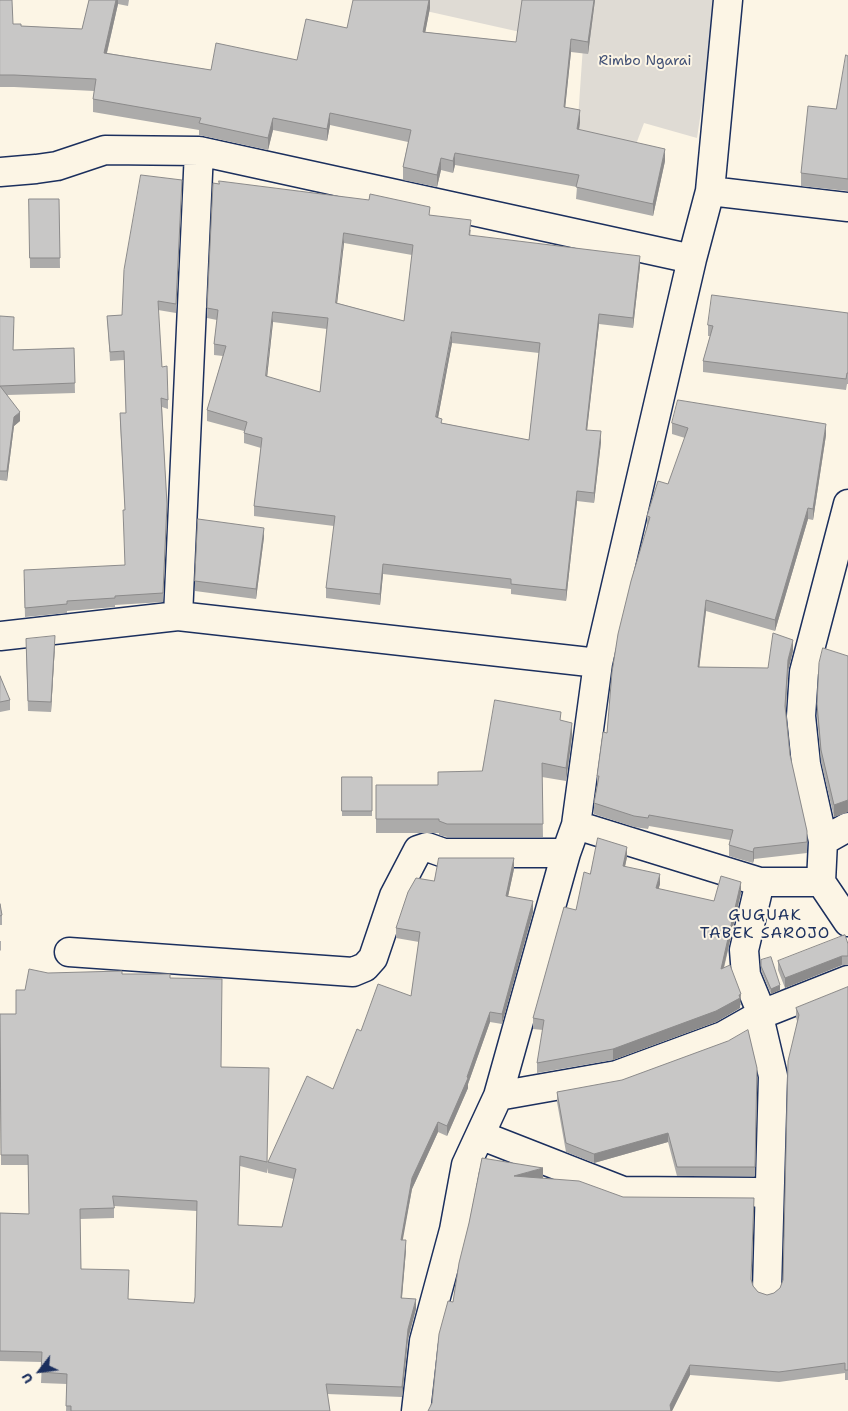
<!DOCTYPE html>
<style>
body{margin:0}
#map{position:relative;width:848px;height:1411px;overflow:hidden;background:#fcf5e5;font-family:"Shantell Sans",sans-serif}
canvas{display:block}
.north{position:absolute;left:15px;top:1346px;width:50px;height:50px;-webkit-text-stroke:4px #fcf5e5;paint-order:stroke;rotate:240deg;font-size:14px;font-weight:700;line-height:20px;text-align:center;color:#1b2f5e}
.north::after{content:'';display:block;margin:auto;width:18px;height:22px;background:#1b2f5e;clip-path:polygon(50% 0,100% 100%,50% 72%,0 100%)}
</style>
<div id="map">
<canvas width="848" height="1411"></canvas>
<div class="north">U</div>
</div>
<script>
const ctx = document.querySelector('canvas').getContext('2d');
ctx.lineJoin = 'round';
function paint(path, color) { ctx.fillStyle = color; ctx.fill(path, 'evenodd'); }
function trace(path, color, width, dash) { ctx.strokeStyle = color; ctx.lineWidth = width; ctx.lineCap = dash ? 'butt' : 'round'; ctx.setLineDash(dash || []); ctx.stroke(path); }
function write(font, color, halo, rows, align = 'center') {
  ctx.font = font + ' "Shantell Sans",sans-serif'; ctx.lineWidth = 4; ctx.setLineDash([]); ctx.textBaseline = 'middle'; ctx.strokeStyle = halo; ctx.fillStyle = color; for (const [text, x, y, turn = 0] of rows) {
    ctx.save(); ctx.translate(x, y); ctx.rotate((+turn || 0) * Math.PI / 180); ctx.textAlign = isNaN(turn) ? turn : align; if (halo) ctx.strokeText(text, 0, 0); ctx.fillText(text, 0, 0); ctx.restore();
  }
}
paint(new Path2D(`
 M427 0H718L697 138 644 123 629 163 576 148 583 46 426 11Z`), '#dfdbd4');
const street = new Path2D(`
 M0 172 36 169 57 166 105 150 199 151 692 259
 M710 191 848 207
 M178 616 199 151
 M0 636 178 616 598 663
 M576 825 760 882H821L823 841 848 827
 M823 841 806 764 801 716 804 672 848 504
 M760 882 744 950 746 975 762 1014 761 1025 773 1076 767 1289
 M821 882 848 922
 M69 952 353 972 365 967 373 958 394 896 418 850 427 847 444 853H566
 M498 1096 617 1075 723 1036 762 1014 848 980
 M480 1135 623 1191 755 1192 769 1196
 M416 1411 424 1341 454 1230 466 1165 498 1096 566 853 576 825 598 663 692 259 710 191 728 0`);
trace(street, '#1b2f5e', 31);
trace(street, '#fcf5e5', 28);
paint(new Path2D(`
 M0 0 13 24 21 26 82 29 89 0H129L128 6 118 4 107 53 211 70 297 60 347 28 430 0V8L425 32 516 42 595 0 588 54 571 52 565 107 580 122 579 130 665 161 653 216 576 199 577 187 455 165 453 173 441 170 437 187 403 180V167L408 142 330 125 327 141 273 130 268 150 199 135V130L93 112V99L94 91 14 87H0Z
 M848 56V191L801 186V173L836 109Z
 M213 183 430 215 471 230 470 236 640 266 633 328 599 324 587 430 601 442 594 503 577 501 566 601 511 594V589L383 574 380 605 326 598V588L334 526 254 516V506L261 448 244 443V431L207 421V410L223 356 214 355V344L217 320 207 318ZM344 243 412 255 404 321 337 303ZM273 322 327 329 320 392 267 377ZM452 343 539 353 529 440 442 423 438 418Z
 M182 189 176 313 158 310 162 367 168 400V409L162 407 167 513 163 602 115 605V607L67 611V613L25 617 24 579 125 565V510L120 422V413H126L124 360 110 361 107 316 122 315Z
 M29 199H59L60 268H30Z
 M848 313V384H847L846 390 703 372V361L710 336H708V325Z
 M0 316 14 326 13 350 74 348 75 393 7 395 20 421 14 426 7 481 0 480Z
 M672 423 826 435 813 520 808 519 775 631 706 611 699 667 768 668 793 651 788 671 786 711 790 755 807 842V853L754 859 753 863 729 856V845L730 840 649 826 648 829 634 827 594 814V803L597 786V776L607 733 647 526V516L668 484 685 438 672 434Z
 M264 537 256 599 195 591V581Z
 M55 645 51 712 28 711 26 649Z
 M848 656V812L834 817 821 762 817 716V704Z
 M0 676 10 700V710L0 712Z
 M561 720 572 736 566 781 542 777 543 837H447L439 835V833H376V785H438L482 771Z
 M342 777H372V816H342Z
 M627 857 625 866 660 884 658 889 714 901 741 893 724 968 741 1005H740V1008L716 1022 613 1060 537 1073V1063L543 1030 533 1029V1018L590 874Z
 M514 869 508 896 533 912 502 1024 490 1022 468 1084V1088L447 1136 438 1132 412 1189 402 1240 406 1250 402 1298 416 1309 408 1339 402 1397 327 1394 330 1411H66L67 1384 41 1383 42 1362 0 1361V1213L29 1214 28 1165H1L0 1014H16L25 990 48 973 122 974 170 978 221 1067 268 1162 333 1089 361 1031 411 996 419 942 396 938V928L434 881ZM240 1166 267 1173 268 1168V1173L294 1179 282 1227 238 1225ZM114 1206 197 1211 195 1297 194 1303 128 1299 81 1269 80 1219 114 1218Z
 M0 904 2 915V925H0Z
 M0 941H1V950L0 951Z
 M848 944V965H842L785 988 778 970V961Z
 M761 960 780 990 771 994 761 971Z
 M848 987V1380H845V1373L779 1382 690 1375 672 1411H428L432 1403 469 1223 482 1158 543 1178H541L752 1280 753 1286 758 1292 767 1295 774 1293 780 1288 783 1280 797 1021 796 1017V1008Z
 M757 1068 755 1176H677L668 1142 594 1163 566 1152 557 1102V1092Z`), '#acabaa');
paint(new Path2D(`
 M116 0H118V4L104 65V53Z
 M429 0H430V8L423 44V32Z
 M594 0H595L588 54V42Z
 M571 39V52L564 119V107Z
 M580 110V122L577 142V129Z
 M330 113V125L327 141V129Z
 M273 118V130L268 150V138Z
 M665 149V161L653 216V204Z
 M455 153V165L453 173V161Z
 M441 158V170L437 187V175Z
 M344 233V243L336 313V303Z
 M640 256V266L633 328V318Z
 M273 312V322L266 387V376Z
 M599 314V324L586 440V430Z
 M452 332V343L436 428V417Z
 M20 412V421L14 426 7 481V471L14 417Z
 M826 424V435L813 520V509Z
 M601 431V442L594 503V493Z
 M577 491V501L566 601V590Z
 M808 508V519L775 631V620Z
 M264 528V537L256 599V589Z
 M383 564V574L380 605V594Z
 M706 600V611L698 678V667Z
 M55 636V645L51 712V702Z
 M793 640V651L788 671 785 717 788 660Z
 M572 723V736L566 781V768Z
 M848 800V812L834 817V805Z
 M627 847V857L623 876V866Z
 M754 848V859L753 863V852Z
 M514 858V869L506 906V896Z
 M660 874V884L656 899V888Z
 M741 882V893L721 979V969Z
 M533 901V912L502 1024V1014Z
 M842 956V965L785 988V978Z
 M780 985V990L771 994V989Z
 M741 994 740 1008 716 1022 613 1060V1049Z
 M490 1012V1022L468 1084V1088L447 1136V1126L467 1077Z
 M438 1122V1132L412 1189 401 1250V1240L412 1178Z
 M668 1133V1142L594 1163V1154Z
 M543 1168V1178L514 1186V1176Z
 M406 1240V1250L401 1308V1298Z
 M416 1299V1309L408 1339 402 1397V1387L408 1329Z
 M690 1365V1375L672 1411H670V1405Z`), '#8c8b8b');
const building = new Path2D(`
 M0 0H12L13 24H21V26L82 29 89 0H116L104 53 211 70 216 43 297 60 306 19 347 28 353 0H429L423 32 516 42 522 0H594L588 42 571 39 564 107 580 110 577 129 665 149 653 204 576 187 579 175 455 153 453 161 441 158 437 175 403 167 411 130 330 113 327 129 273 118 268 138 199 123 201 118 93 99 96 79 14 75H0Z
 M846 55 848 56V179L801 173 808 106 836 109Z
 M141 175 182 180 176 304 158 301 162 367 167 366 168 400 161 398 167 504 163 593 115 596V598L67 601V604L25 608 24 570 125 565 123 510H125L120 413H126L124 351 110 352 107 316 122 315 124 270Z
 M219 181 369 200 370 194 430 207 429 215 471 220 469 235 640 256 633 318 599 314 586 430 601 431 594 493 577 491 566 590 511 584V579L383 564 380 594 326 588 335 516 254 506 262 438 244 433 247 422 207 410 226 346 214 344 218 310 207 308 213 183 219 184ZM344 233 413 245 404 321 336 303ZM273 312 328 318 320 392 266 376ZM452 332 540 343 529 440 441 423 442 419 436 417Z
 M29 199H59L60 258H30Z
 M712 295 848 313V373H847L846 379 703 361 713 326 708 325Z
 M0 316 14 317 13 350 74 348 75 383 0 386 20 412 14 417 7 471H0Z
 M678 400 826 424 813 509 808 508 775 620 706 600 698 667 768 668 773 633 793 640 788 660 785 706 790 755 807 831V842L754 848 753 852 729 845 733 830 649 815 648 818 634 816 594 803 599 776H597L603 732 607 733 612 672 618 634 631 581 650 517 647 516 658 481 668 484 688 428 672 423Z
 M198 519 264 528 256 589 195 581Z
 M55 636 51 702 28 701 26 639Z
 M823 648 848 656V800L834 805 821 750 817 704 819 663Z
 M0 676 10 700 0 702Z
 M495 700 561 712 560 720 572 723 566 768 542 763 543 824H447L439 821V819H376V785H438V772L482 771Z
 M342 777H372V811H342Z
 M598 838 627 847 623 866 660 874 656 888 714 901 721 876 741 882 721 969 730 965 741 994 739 995 740 998 716 1011 613 1049 537 1063 544 1020 533 1018 564 907 576 910 584 872 590 874Z
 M439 858H514L506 896 533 901 502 1014 490 1012 467 1077 468 1078 447 1126 438 1122 412 1178 401 1240H406L401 1298 416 1299 408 1329 402 1387 326 1384 330 1411H71V1406H66L67 1374 41 1372 42 1352 0 1351V1213L29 1214 28 1155H1L0 1014H16V990H25L29 969 48 973 122 971V974H170V978L222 979 221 1067 269 1068 267 1162 240 1156 238 1225 282 1227 296 1169 268 1162 307 1076 333 1089 357 1029 361 1031 378 984 411 996 420 932 396 928 408 892 416 878 434 881ZM113 1196 197 1201 195 1297 194 1303 128 1299 129 1270 81 1269 80 1209 114 1208Z
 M0 904 2 915 0 916Z
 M845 935 848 944V956H842L785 978 778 961Z
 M771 957 780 985 771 989 761 966V960Z
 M848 987V1370H845V1363L779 1372 690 1365 670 1405 671 1411H428L432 1403 439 1334 448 1301 453 1302 459 1263 469 1223 482 1158 543 1168 514 1176 579 1181 623 1197 754 1198 751 1279 753 1286 758 1292 767 1295 774 1293 780 1288 783 1280 788 1061 799 1015 796 1008Z
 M748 1030 757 1068 755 1167H677L668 1133 594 1154 566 1143 557 1092 622 1080 728 1041Z`);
paint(building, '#c8c7c6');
trace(building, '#8c8b8b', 1);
write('14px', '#425176', '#fcf5e5', [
 ["Rimbo Ngarai",645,61]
]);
ctx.letterSpacing = '1px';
write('16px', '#1b2f5e', '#fcf5e5', [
 ["GUGUAK",765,916],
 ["TABEK SAROJO",765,934]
]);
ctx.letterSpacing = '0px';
</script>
